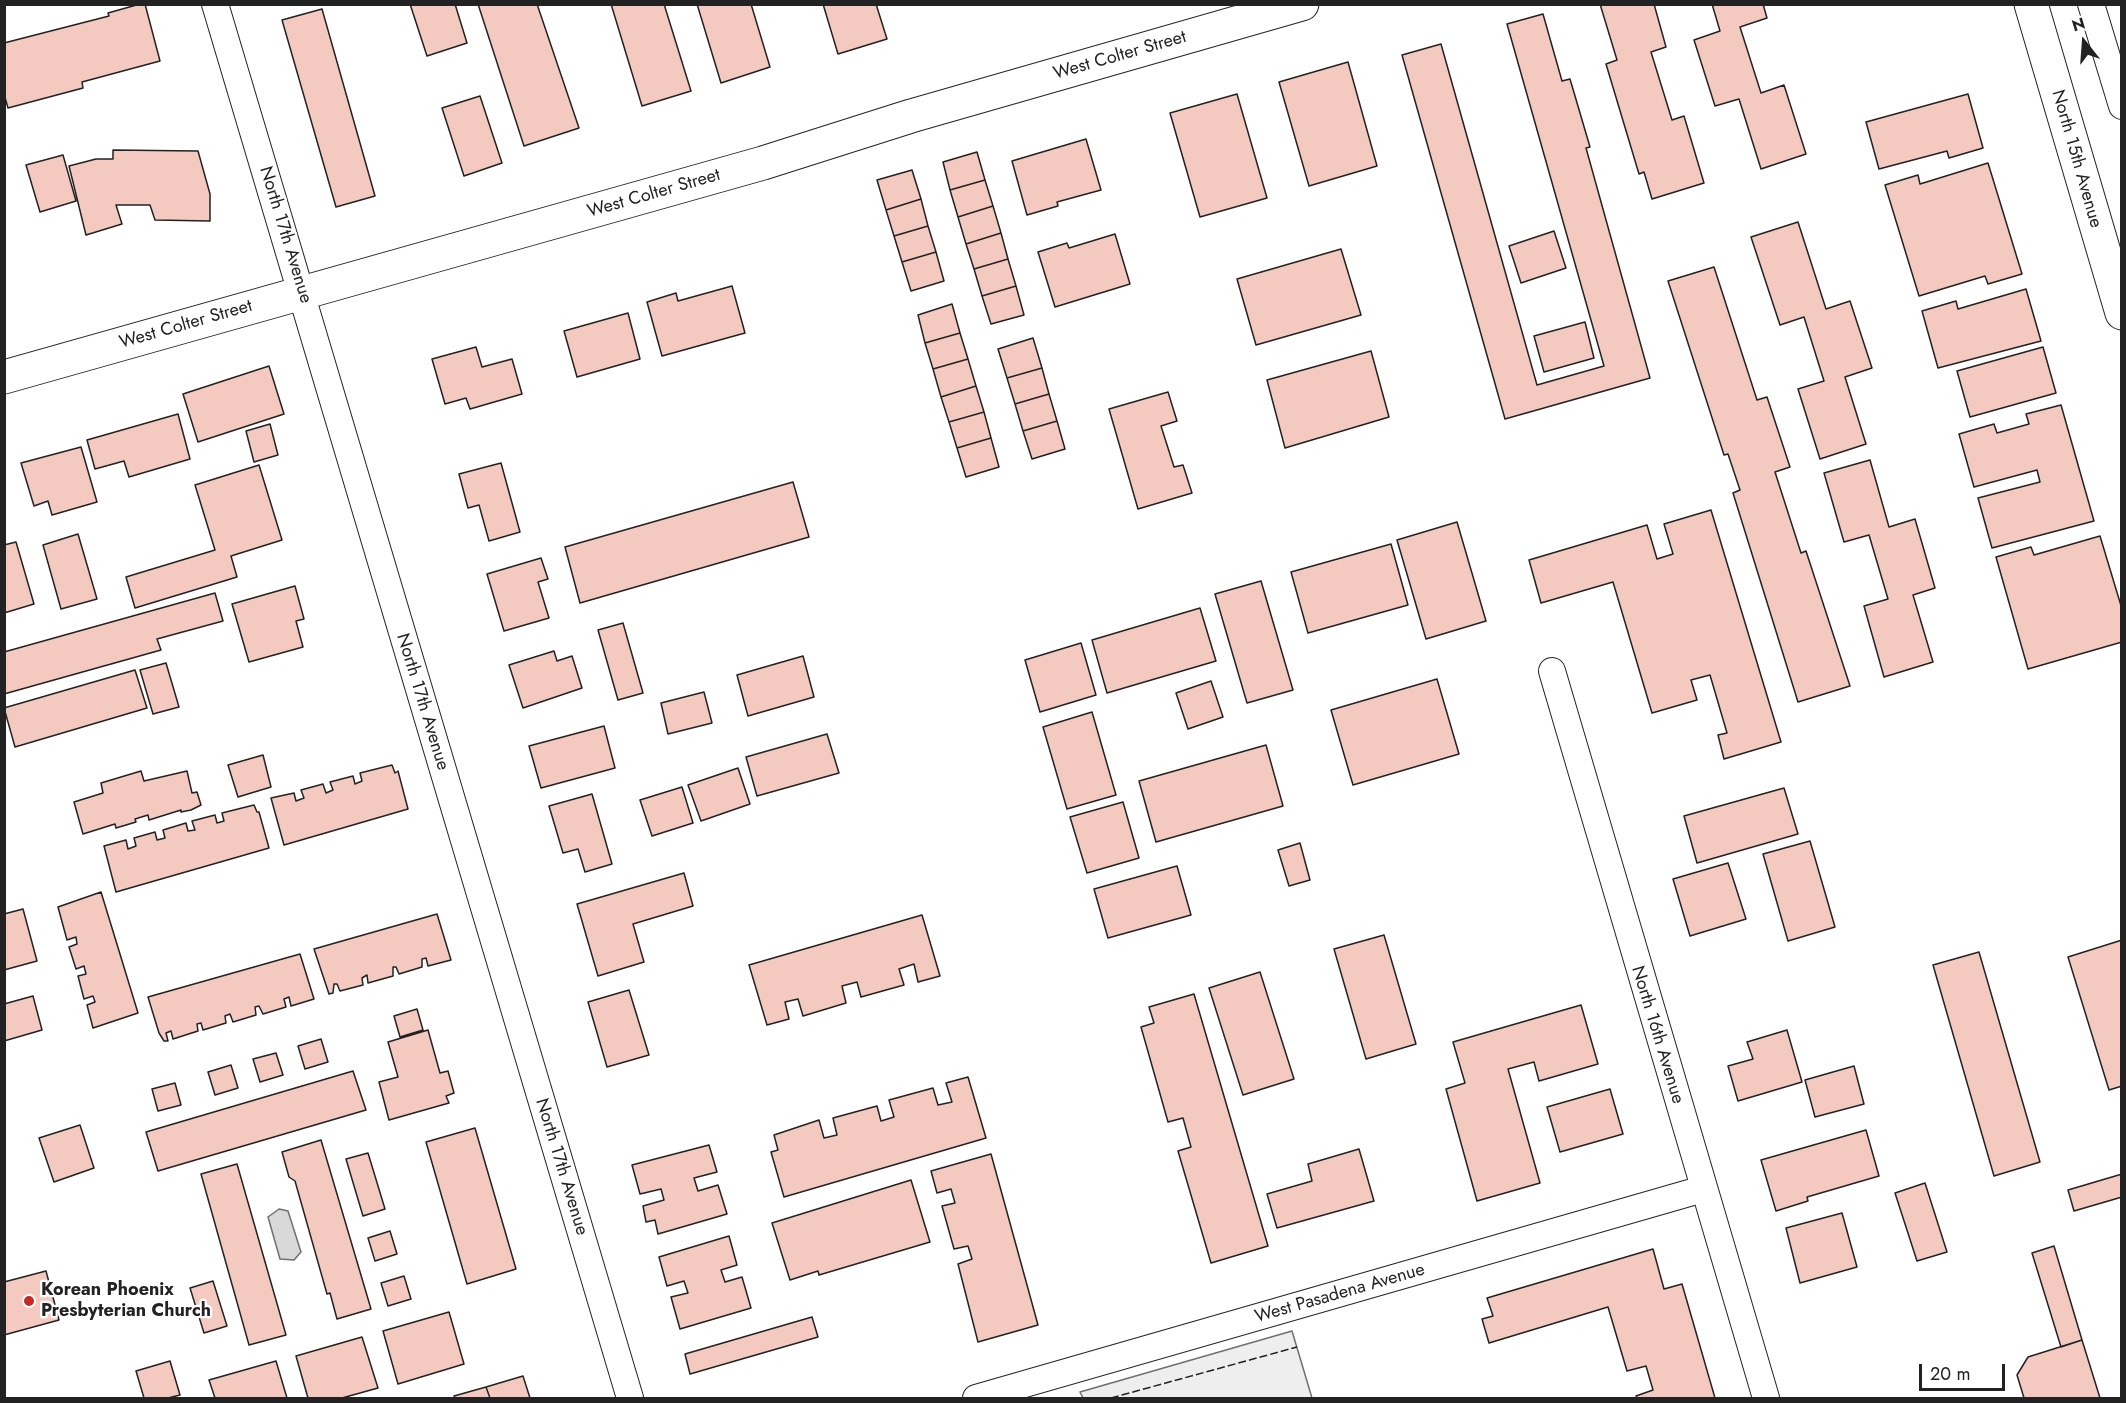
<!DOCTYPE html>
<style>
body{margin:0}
#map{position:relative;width:2126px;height:1403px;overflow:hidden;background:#fff;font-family:Jost,sans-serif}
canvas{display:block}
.frame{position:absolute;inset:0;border:6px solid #222;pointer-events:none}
.north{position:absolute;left:2054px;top:12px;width:60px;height:60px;-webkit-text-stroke:4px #fff;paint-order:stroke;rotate:343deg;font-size:16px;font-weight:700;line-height:24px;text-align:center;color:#222}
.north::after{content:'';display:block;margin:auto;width:21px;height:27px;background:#222;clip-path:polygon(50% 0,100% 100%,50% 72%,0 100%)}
.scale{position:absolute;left:1919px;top:1364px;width:86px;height:27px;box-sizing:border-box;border:3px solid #222;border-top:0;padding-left:8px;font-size:18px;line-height:21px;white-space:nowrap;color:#222;-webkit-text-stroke:4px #fff;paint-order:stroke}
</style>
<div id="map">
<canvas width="2126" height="1403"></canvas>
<div class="frame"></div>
<div class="north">N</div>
<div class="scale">20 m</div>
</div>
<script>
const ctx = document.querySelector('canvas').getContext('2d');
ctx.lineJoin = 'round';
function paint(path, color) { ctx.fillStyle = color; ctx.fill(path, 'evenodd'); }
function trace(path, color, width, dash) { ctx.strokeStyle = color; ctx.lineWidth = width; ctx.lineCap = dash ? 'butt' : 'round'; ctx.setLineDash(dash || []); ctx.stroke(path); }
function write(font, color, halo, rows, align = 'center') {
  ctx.font = font + ' Jost,sans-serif'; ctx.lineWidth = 4.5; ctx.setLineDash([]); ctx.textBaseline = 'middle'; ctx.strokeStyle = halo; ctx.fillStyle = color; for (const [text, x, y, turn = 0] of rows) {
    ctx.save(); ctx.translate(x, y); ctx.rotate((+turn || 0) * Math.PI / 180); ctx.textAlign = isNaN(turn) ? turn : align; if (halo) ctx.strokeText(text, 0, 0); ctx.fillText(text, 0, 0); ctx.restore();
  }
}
const green = new Path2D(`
 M1292 1331 1312 1398H1083L1080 1392Z`);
paint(green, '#eee');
trace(green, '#6f6f6f', 1.5);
const water = new Path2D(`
 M279 1209 288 1211 301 1252 294 1260 280 1259 268 1217Z`);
paint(water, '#d9d9d9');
trace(water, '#6f6f6f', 1.5);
const building = new Path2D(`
 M140 4H145L160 61 82 82 83 88 8 108 4 94V43L109 16 108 13Z
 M410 4H455L467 43 427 56Z
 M478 4H537L579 128 524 146Z
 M611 4H664L691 91 642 106Z
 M697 4H751L770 67 721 83Z
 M823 4H876L887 39 838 54Z
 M1600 4H1654L1666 47 1651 52 1672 120 1684 116 1704 183 1652 199 1644 172 1639 174 1606 64 1617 60Z
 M1712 4H1763L1767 18 1740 27 1761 93 1784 85 1806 154 1761 169 1739 99 1715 106 1694 40 1720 31Z
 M322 9 375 196 336 207 282 20Z
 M1543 14 1562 81 1570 79 1590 147 1586 148 1650 378 1505 419 1402 55 1441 44 1537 385 1604 366 1507 24Z
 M1348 62 1377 166 1309 186 1279 82Z
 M1237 94 1267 198 1200 217 1170 113Z
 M1968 94 1983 148 1949 158 1947 151 1879 169 1866 122Z
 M480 96 502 163 464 176 442 108Z
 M1086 139 1101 190 1057 202 1058 206 1027 215 1012 161Z
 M113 150 198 151 210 194V221L155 220 150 205H116L122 224 86 235 69 166 96 159H113Z
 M977 152 985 180 950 190 943 162Z
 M63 155 76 201 40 212 26 165Z
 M1988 163 2022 274 1988 284 1985 276 1919 296 1885 185 1918 175 1920 184Z
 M912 170 921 199 886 210 877 180Z
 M985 180 993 206 958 217 950 190Z
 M921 199 928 226 894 236 886 210Z
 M993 206 1001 233 966 244 958 217Z
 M1798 222 1826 309 1850 301 1872 368 1845 377 1866 444 1820 459 1798 389 1824 381 1804 317 1780 325 1751 237Z
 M928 226 936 252 902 262 894 236Z
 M1554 231 1566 268 1521 283 1509 246Z
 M1001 233 1008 259 974 269 966 244Z
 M1115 234 1130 284 1055 307 1038 252 1067 243 1069 248Z
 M1341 249 1361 315 1256 345 1237 279Z
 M936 252 944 281 911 291 902 262Z
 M1008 259 1016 286 982 296 974 269Z
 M1714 267 1757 400 1767 397 1790 467 1775 472 1801 553 1806 551 1850 686 1798 702 1733 493 1740 490 1728 454 1724 455 1668 281Z
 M732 286 745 333 662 356 647 302 676 293 678 301Z
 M1016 286 1024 315 991 324 982 296Z
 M2026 289 2041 341 1938 368 1922 311 1956 301 1958 309Z
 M952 304 960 333 925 343 918 315Z
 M628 313 640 359 577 377 564 331Z
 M1585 322 1594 358 1544 372 1534 336Z
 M960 333 968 359 933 369 925 343Z
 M1033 338 1042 368 1007 378 998 349Z
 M476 347 482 367 512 359 522 394 470 409 466 398 445 404 432 359Z
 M2043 347 2056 393 1970 417 1957 371Z
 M1371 351 1389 417 1285 448 1267 380Z
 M968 359 976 386 941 397 933 369Z
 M269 366 284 414 198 442 183 394Z
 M1042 368 1049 394 1015 404 1007 378Z
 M976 386 984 412 949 422 941 397Z
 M1168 392 1177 421 1161 426 1174 467 1183 465 1192 493 1138 509 1109 409Z
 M1049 394 1057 421 1023 431 1015 404Z
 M2061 405 2094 521 1992 548 1978 498 2040 482 2037 470 1974 487 1959 434 1994 424 1997 433 2029 424 2026 414Z
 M984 412 991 438 957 448 949 422Z
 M178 414 190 459 129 477 124 461 95 469 87 440Z
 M1057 421 1065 449 1032 459 1023 431Z
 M270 424 278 455 254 462 246 431Z
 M991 438 999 467 966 477 957 448Z
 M81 447 97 502 52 515 48 501 34 506 21 463Z
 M1870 460 1889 527 1915 519 1935 588 1913 595 1933 662 1884 677 1864 606 1888 599 1869 535 1844 542 1824 473Z
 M501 463 520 532 489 541 479 505 468 508 459 474Z
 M259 465 282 540 231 556 237 577 135 608 126 577 215 550 195 485Z
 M793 482 809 537 580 603 565 547Z
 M1711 510 1781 742 1724 759 1718 735 1727 733 1710 675 1691 680 1697 700 1652 713 1613 582 1541 603 1529 560 1647 525 1657 559 1673 554 1664 524Z
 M1457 522 1486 621 1426 639 1397 540Z
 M78 534 97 599 61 609 43 545Z
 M2100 536 2122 609V642L2028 669 1996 557 2031 547 2034 555Z
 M16 542 34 604 4 613V545Z
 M1391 544 1408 605 1308 633 1291 572Z
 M541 558 548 579 538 582 549 618 504 631 487 574Z
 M1261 581 1293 690 1247 703 1215 594Z
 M295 586 304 619 296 621 303 647 249 662 232 604Z
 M215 593 223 621 157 639 161 650 4 694V652Z
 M1200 608 1216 661 1107 693 1092 640Z
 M623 623 643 693 618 700 598 630Z
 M1081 643 1096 695 1040 712 1025 660Z
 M554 651 557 661 572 656 582 688 523 708 509 665Z
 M803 656 814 697 748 716 737 675Z
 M166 663 179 707 153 714 140 670Z
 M135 670 147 708 15 747 4 708Z
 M1437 679 1459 754 1353 785 1331 710Z
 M1211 681 1223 717 1188 729 1176 693Z
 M704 692 712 723 668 734 661 703Z
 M1092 712 1116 795 1067 809 1043 727Z
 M604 726 615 768 541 788 529 746Z
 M827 734 839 773 757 796 746 757Z
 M1266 745 1283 806 1156 842 1139 781Z
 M263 755 271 787 238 797 228 765Z
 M392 765 395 773 398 771 408 809 284 845 271 798 294 793 296 801 304 798 301 790 323 784 326 793 333 790 330 782 353 776 355 784 362 781 360 773Z
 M738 768 750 804 701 821 688 785Z
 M141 771 144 781 187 771 192 793 197 792 201 805 191 810 181 812V810L149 820 148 815 135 819 136 822 116 828 115 824 83 834 74 802 103 793 101 783Z
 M682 787 693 823 652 836 640 800Z
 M1784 788 1798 834 1697 863 1684 816Z
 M592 794 612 864 585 872 578 849 563 853 549 806Z
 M1123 802 1139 858 1087 873 1070 817Z
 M254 805 257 812H259L269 848 116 892 104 846 126 840 128 849 136 846 134 838 155 832 157 840 165 838 163 830 186 823 188 831 195 830 192 821 215 815 217 823 224 821 222 813Z
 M1810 841 1835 927 1788 941 1763 854Z
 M1300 843 1310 880 1289 886 1278 850Z
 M1728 863 1746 919 1690 936 1673 879Z
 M1177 866 1191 915 1108 938 1094 889Z
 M684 873 693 906 633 924 644 962 598 976 577 904Z
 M101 892 138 1013 93 1028 87 1005 95 1002 93 996 84 999 78 976 86 974 84 966 76 969 69 947 77 944 76 937 67 940 58 907Z
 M23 909 37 961 4 970V914Z
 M437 914 451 960 428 966 426 958 422 959V967L399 974 396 967H393V976L368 983 367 975 362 978 363 985 340 991 337 984H334L333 993 329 994 314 949Z
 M922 915 940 976 918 982 914 964 899 969 904 985 861 997 857 982 842 986 846 1003 803 1016 798 999 785 1002 789 1019 767 1025 749 965Z
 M1384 935 1416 1044 1366 1059 1334 949Z
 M2122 940V1086L2109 1090 2068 957Z
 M1979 952 2040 1162 1994 1176 1933 965Z
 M300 954 314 999 291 1006 289 997 284 999 286 1007 263 1014 259 1006 255 1007 256 1015 233 1022 230 1014 225 1016 226 1023 203 1030 201 1023 197 1024 198 1031 173 1039 171 1031 166 1033 168 1041H164L159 1033 148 997Z
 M1260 972 1294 1079 1243 1095 1209 988Z
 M629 990 649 1055 607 1067 588 1002Z
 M1194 994 1268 1246 1211 1263 1178 1151 1191 1147 1183 1118 1168 1122 1141 1027 1154 1023 1149 1007Z
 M33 996 42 1030 4 1041V1004Z
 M1581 1005 1598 1064 1539 1081 1534 1062 1508 1069 1540 1183 1477 1201 1446 1089 1465 1083 1453 1042Z
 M417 1009 423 1030 400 1037 394 1016Z
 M428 1030 440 1073 448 1071 454 1093 446 1096 449 1103 389 1120 379 1082 398 1077 388 1042Z
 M1787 1030 1802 1082 1738 1101 1728 1066 1753 1059 1747 1042Z
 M321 1039 328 1062 305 1069 298 1046Z
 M276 1053 283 1075 260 1082 253 1059Z
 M231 1065 238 1088 215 1095 208 1072Z
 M1854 1066 1864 1104 1815 1117 1805 1080Z
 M353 1071 366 1110 158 1171 146 1132Z
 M968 1077 986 1138 784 1197 771 1152 778 1150 774 1135 819 1120 824 1138 837 1135 833 1118 877 1106 881 1121 894 1117 889 1100 933 1088 938 1105 952 1102 946 1083Z
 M175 1083 181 1105 158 1111 152 1089Z
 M1610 1089 1623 1134 1560 1152 1547 1107Z
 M80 1125 94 1168 54 1182 39 1138Z
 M475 1128 516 1269 467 1284 426 1142Z
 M1866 1130 1879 1176 1807 1197 1808 1201 1776 1211 1761 1160Z
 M321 1140 371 1309 337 1319 330 1293 327 1294 295 1181 289 1177 282 1152Z
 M709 1145 717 1172 694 1178 698 1191 718 1185 727 1214 658 1234 655 1220 646 1222 643 1206 664 1200 661 1189 640 1194 632 1165Z
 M1359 1149 1374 1201 1277 1228 1267 1194 1312 1181 1308 1164Z
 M368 1153 385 1209 363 1216 346 1159Z
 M991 1154 1038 1325 978 1342 958 1264 972 1259 968 1246 954 1249 942 1206 955 1203 951 1189 937 1193 931 1171Z
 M237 1164 286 1335 249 1345 201 1174Z
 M2122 1174V1197L2074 1211 2068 1190Z
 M911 1180 930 1242 819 1275 818 1271 790 1280 772 1223Z
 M1925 1183 1947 1252 1917 1261 1895 1193Z
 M1842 1213 1857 1267 1800 1283 1786 1228Z
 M390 1231 397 1254 375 1261 368 1238Z
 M729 1236 737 1265 721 1270 725 1282 742 1277 751 1308 680 1329 671 1297 688 1293 684 1281 667 1286 659 1257Z
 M2054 1246 2082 1340 2061 1347 2032 1253Z
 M1653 1249 1664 1289 1682 1284 1715 1398H1637L1636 1396 1653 1390 1646 1366 1627 1371 1608 1307 1489 1343 1482 1319 1493 1316 1487 1298Z
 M46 1271 59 1320 4 1335V1282Z
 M404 1276 411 1299 388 1306 381 1283Z
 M213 1281 227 1326 204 1333 190 1288Z
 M449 1312 464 1364 398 1384 383 1331Z
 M812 1317 818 1337 690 1374 685 1354Z
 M362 1337 378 1388 342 1398H308L296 1356Z
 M2082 1340 2100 1398H2024L2017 1375 2028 1357Z
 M170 1361 180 1395 168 1398H144L136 1371Z
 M276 1361 287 1398H215L209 1380Z
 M523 1376 530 1398H490L486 1387Z
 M486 1387 490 1398H455L454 1396Z`);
paint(building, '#f3c9c0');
trace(building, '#222', 1.5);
const street = new Path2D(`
 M215 4 630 1398
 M2091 4 2122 106
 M1552 671 1766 1398
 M976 1398 1703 1189`);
const secondary = new Path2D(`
 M2031 4 2122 313
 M4 377 763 163 911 116 1302 4`);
trace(street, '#222', 28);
trace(secondary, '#222', 35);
trace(street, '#fff', 26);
trace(secondary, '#fff', 33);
trace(new Path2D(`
 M1111 1398 1297 1347`), '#222', 1.5, [8, 3]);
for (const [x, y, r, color] of [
 [29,1301,6,"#c62828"]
]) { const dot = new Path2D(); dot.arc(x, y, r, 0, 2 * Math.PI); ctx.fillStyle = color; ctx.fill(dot); trace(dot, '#fff', 2); }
write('18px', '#222', '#fff', [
 ["West Colter Street",1120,56,-16],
 ["North 15th Avenue",2076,159,74],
 ["West Colter Street",654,194,-16],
 ["North 17th Avenue",285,235,73],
 ["West Colter Street",186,325,-16],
 ["North 17th Avenue",422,702,73],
 ["North 16th Avenue",1657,1035,73],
 ["North 17th Avenue",561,1167,73],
 ["West Pasadena Avenue",1340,1294,-16]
]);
write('bold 18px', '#222', '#fff', [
 ["Korean Phoenix",41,1291],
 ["Presbyterian Church",41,1312]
], 'left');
</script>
